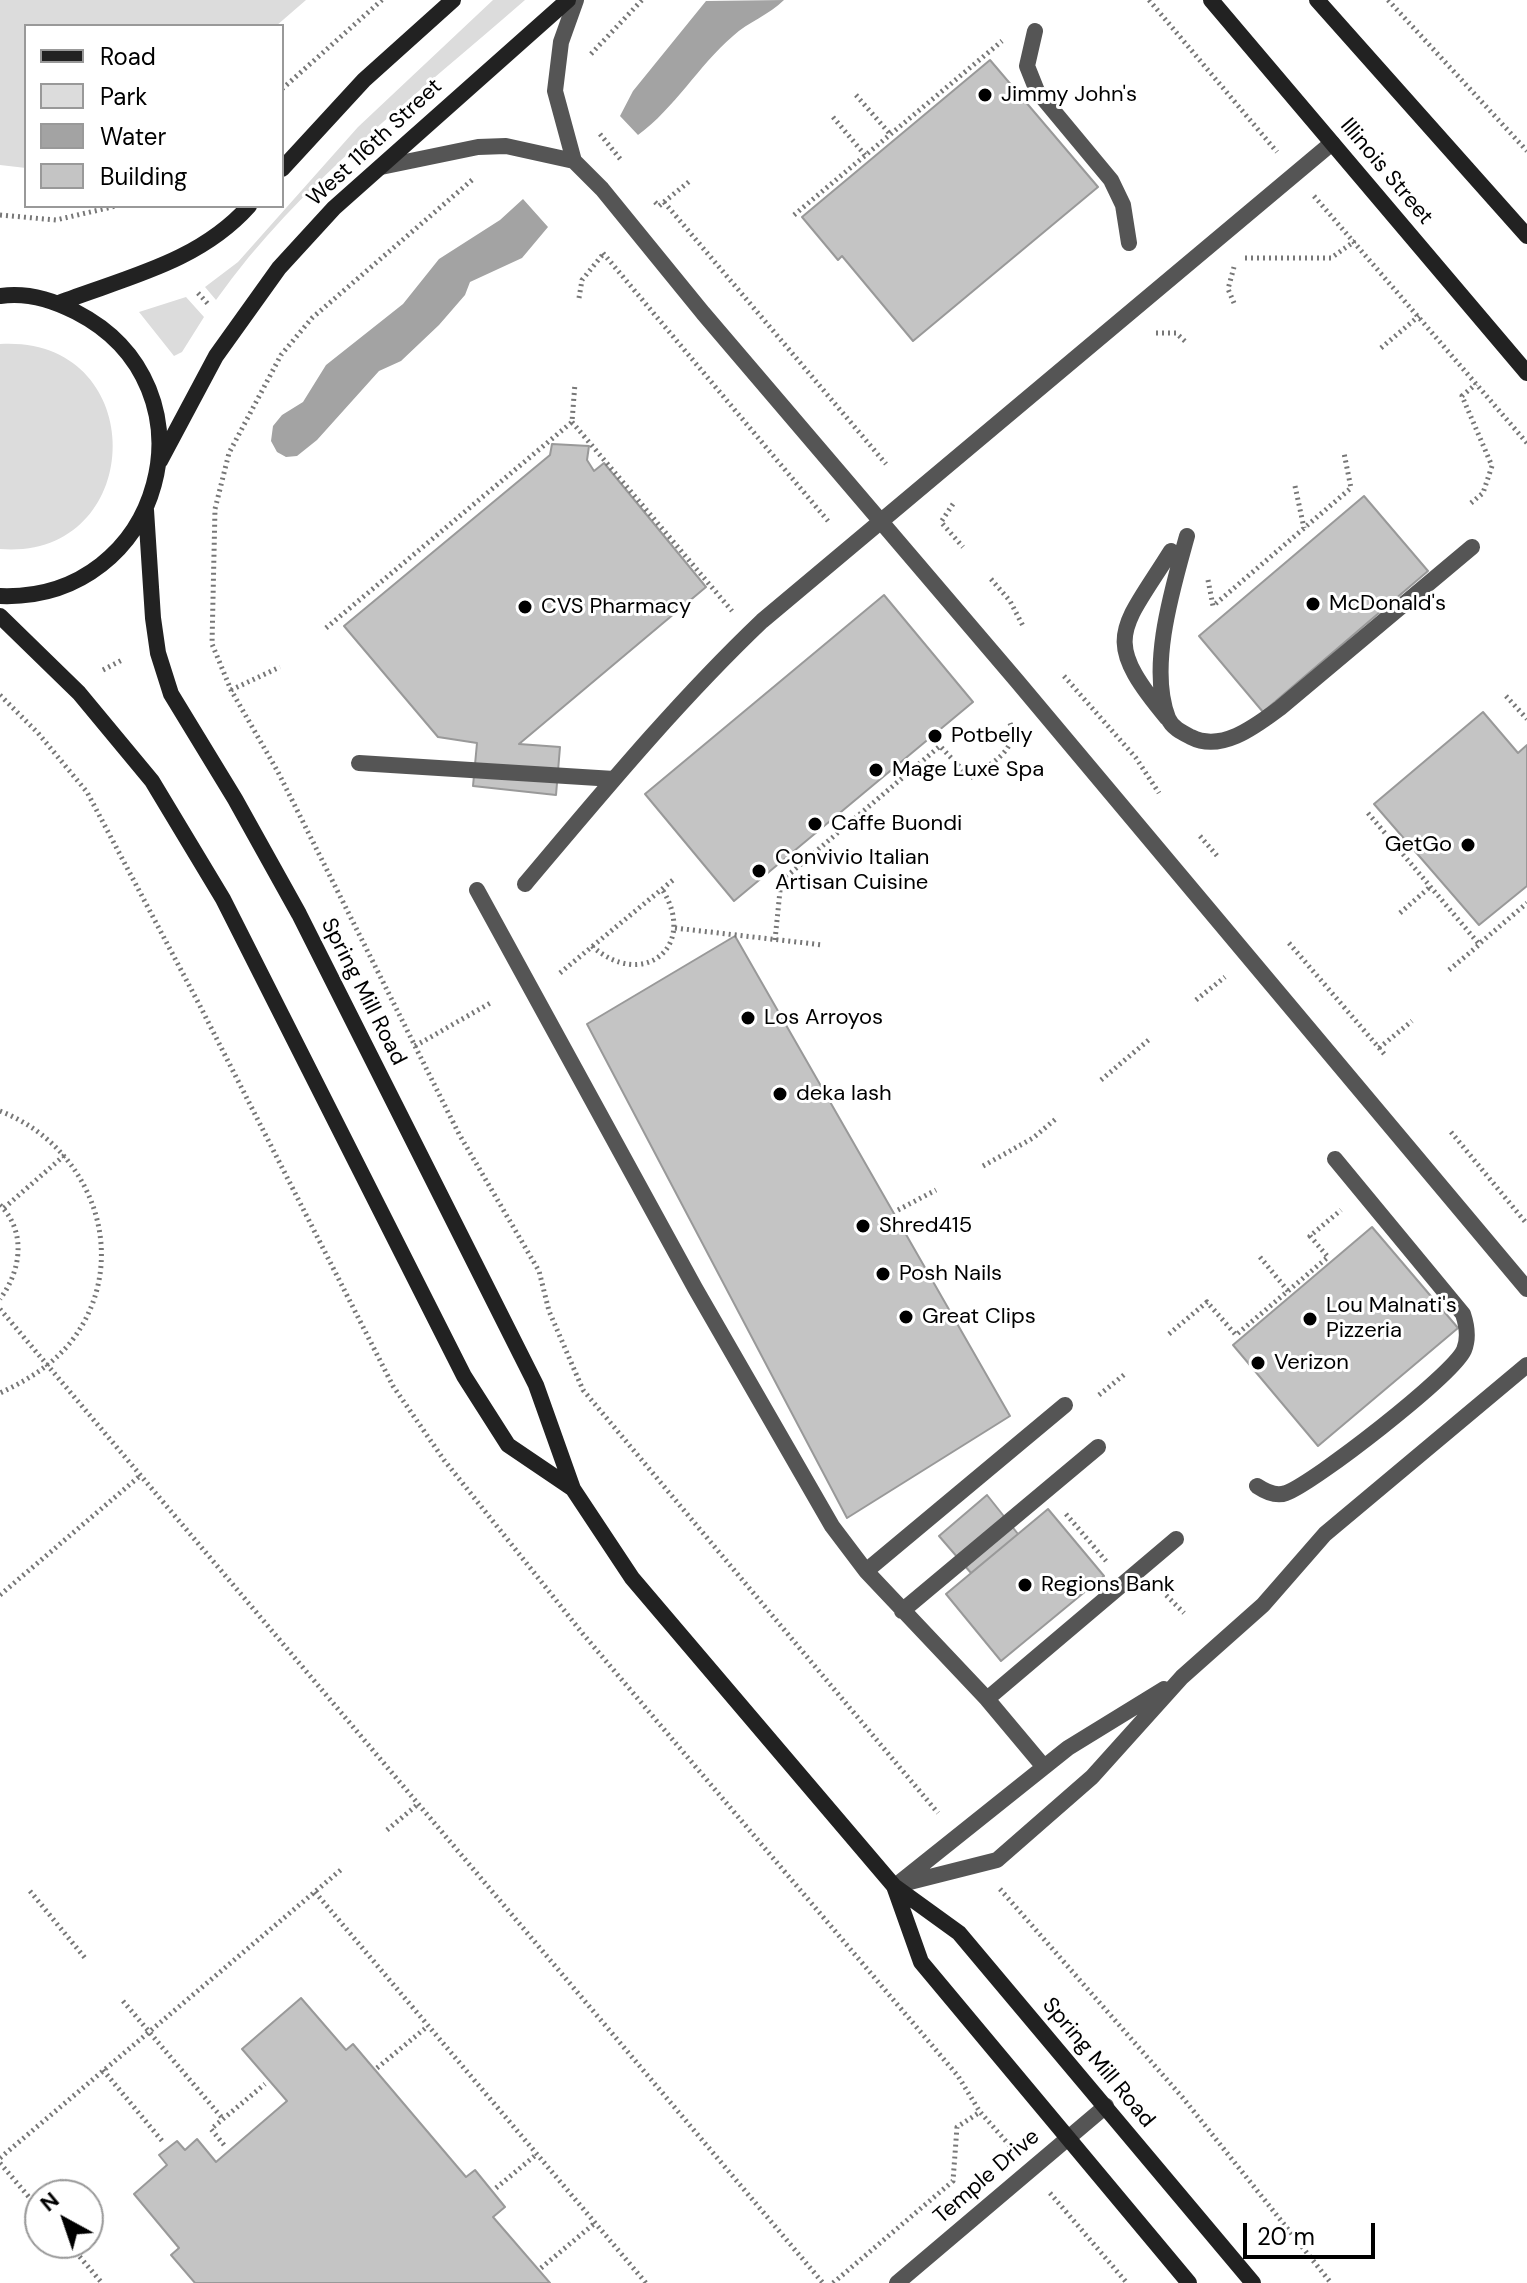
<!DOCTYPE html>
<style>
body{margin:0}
#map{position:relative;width:1527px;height:2283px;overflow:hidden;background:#fff;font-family:"DM Sans",sans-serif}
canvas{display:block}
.legend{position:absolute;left:24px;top:24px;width:260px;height:184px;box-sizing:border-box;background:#fff;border:2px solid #999;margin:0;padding:10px 14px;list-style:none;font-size:24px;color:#000}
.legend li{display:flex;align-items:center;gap:16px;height:40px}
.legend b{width:40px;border:2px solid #999}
.north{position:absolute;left:24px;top:2179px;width:80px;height:80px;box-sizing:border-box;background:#fff;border:2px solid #999;border-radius:50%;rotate:320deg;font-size:22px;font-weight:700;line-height:32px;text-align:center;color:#000}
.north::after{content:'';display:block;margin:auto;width:28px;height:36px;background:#000;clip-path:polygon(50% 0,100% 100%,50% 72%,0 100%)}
.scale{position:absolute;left:1243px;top:2223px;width:132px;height:36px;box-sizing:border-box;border:4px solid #000;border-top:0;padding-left:10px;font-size:24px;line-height:28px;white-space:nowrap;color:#000;-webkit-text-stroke:6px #fff;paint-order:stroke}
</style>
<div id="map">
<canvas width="1527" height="2283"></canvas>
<ul class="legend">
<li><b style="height:10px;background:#222"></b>Road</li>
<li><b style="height:22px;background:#dcdcdc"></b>Park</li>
<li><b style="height:22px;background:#a3a3a3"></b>Water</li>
<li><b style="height:22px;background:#c4c4c4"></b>Building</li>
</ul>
<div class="north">N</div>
<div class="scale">20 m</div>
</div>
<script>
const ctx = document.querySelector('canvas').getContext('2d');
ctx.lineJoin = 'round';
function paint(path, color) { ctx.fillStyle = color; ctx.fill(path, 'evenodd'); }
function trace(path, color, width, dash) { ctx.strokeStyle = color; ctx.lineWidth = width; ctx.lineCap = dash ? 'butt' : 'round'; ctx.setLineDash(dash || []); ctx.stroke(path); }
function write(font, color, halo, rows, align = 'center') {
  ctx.font = font + ' "DM Sans",sans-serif'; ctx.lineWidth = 6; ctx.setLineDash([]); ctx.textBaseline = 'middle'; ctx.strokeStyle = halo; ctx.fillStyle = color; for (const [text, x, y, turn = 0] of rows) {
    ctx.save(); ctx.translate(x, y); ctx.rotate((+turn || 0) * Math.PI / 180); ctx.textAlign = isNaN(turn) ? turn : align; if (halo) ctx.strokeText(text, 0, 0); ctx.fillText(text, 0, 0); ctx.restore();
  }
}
paint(new Path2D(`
 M0 0H306L276 26H26V168L0 165Z
 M493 0H525C418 94 299 183 216 300L205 287 238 262 358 127Z
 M186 297 204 317 182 352 174 356 139 312Z
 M0 344C153 335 148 561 0 549Z`), '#dcdcdc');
paint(new Path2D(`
 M784 0C769 15 748 22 733 36 698 66 675 108 638 135L620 116 633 91 706 1Z
 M523 199 548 227 522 258 470 282 465 295 439 325 401 361 379 371 317 440 297 456 286 457 277 452 271 441 273 426 282 415 303 402 326 365 403 304 439 259 500 220Z`), '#a3a3a3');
const building = new Path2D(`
 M990 60 1098 187 913 341 842 256 838 260 802 217Z
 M552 444 589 446 587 460 594 471 604 463 706 587 519 744 560 747 556 795 473 786 477 743 438 737 344 626 550 455Z
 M1364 496 1428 571 1263 712 1199 636Z
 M884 595 973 702 734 901 645 794Z
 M1483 712 1518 753 1527 745V886L1479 925 1374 804Z
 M735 936 1010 1416 847 1518 587 1024Z
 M1372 1227 1458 1328 1318 1446 1233 1345Z
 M987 1495 1018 1534 971 1573 939 1536Z
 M1048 1509 1104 1576 1001 1661 946 1594Z
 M301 1998 346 2050 353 2044 466 2177 475 2170 505 2207 493 2217 550 2283H195L171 2255 179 2248 134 2194 167 2165 159 2155 177 2141 185 2150 197 2139 216 2162 287 2101 242 2049Z`);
paint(building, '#c4c4c4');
trace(building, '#999', 2);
trace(new Path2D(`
 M1149 0 1277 152
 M1388 0 1527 151
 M591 54 642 0
 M282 89 382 0
 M856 95 890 134
 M833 117 865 155
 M600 134 621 160
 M472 180 312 318 281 355 229 453 215 509 212 644 231 690 278 772 459 1134 539 1271 549 1311 583 1390 938 1813
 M1314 196 1527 443
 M655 202 659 206 691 180
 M664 202 886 464
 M0 215 56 220 116 206
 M794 215 1002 41
 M603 253 828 521
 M1245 258H1331L1355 241
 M198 293 209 305
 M579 298 582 280 604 253
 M1234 303 1228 289 1234 267
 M1156 333H1176L1187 343
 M1381 348 1419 316
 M572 422 732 611
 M1295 486 1304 528
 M1471 503 1483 493 1492 466 1462 396 1476 384
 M953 504 941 522 963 547
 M991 579 1010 601 1023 626
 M1208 580 1213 606 1351 488 1344 453
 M326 628 572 422 575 383
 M103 670 122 660
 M1064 676 1136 758 1159 793
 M231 690 280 667
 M0 695 38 733 87 792 199 1004 393 1386 444 1460 583 1634 958 2076 980 2112 1013 2149
 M1506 696 1527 719
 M1368 813 1479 944 1527 903
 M1200 836 1218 857
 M1400 913 1430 887
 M675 928 823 945
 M775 940 781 881 940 746 970 778C989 764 1020 751 1010 723
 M1289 943 1386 1056
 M592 946C642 991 699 947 662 889
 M1449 970 1479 945
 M560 973 673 880
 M1196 1000 1225 977
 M415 1046 492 1002
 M1379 1048 1412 1021
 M1101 1080 1151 1038
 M0 1111C93 1147 135 1261 70 1343 51 1366 26 1381 0 1393
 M1451 1132 1527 1224
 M983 1166 1033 1138 1058 1117
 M0 1205C27 1232 21 1271 0 1299
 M4 1208 66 1154
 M898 1210 936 1190
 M1260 1257 1288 1291
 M0 1309 823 2283
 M1169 1334 1207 1302 1236 1335 1328 1257 1310 1236 1341 1210
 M1099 1395 1125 1374
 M1066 1514 1106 1561
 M1162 1591 1184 1613
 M0 1595 141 1475
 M387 1830 417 1805
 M1000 1889 1183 2098 1331 2283
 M30 1891 85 1958
 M315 1892 646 2283
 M123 2001 223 2119
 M377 2068 428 2026
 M103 2070 163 2142
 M224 2145 211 2129 265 2084
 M0 2158 343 1868
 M0 2163 40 2210
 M496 2188 537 2154
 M1050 2193 1127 2283
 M68 2243 102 2283
 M541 2268 595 2223
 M833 2283 953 2181 957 2127 980 2112`), '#777', 5, [2, 4]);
trace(new Path2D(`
 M1035 31 1027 66 1037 91 1111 180 1123 205 1129 243
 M574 161 555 91 561 42 576 0
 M381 167 478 147 506 146 574 161 602 189 703 313 1017 681 1527 1289
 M1187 536C1173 587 1148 667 1168 718 1172 728 1183 733 1191 737 1222 753 1257 725 1280 708L1472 547
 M1167 718C1100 638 1121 631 1171 551
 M359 763 614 779
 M525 884C601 794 677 702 762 621L1332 143
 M477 890 695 1288 832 1526 866 1571 987 1699 1044 1767
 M1257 1486C1266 1492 1276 1497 1286 1493 1314 1483 1453 1375 1464 1350 1469 1338 1467 1326 1463 1314L1335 1159
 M866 1571 1065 1405
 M902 1611 1098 1447
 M987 1699 1176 1539
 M899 1883 1068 1748 1164 1689
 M894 1886 997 1860 1092 1777 1182 1677 1263 1605 1325 1534 1527 1365`), '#555', 16);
trace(new Path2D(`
 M897 2283 1106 2106`), '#555', 16);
trace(new Path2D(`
 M1211 0 1527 373
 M1317 0 1527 236
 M282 169 364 80 453 0
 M0 296C26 292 53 300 76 312 222 387 163 602 0 596
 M59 303C127 277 199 262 249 206
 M160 461 216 356 279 268 334 208 568 0
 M146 510 153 618 158 653 171 694 235 799 299 914 536 1385 573 1489 632 1578 894 1886 959 1933 1253 2283
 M0 616 79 693 152 781 223 899 464 1376 508 1445 573 1489
 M894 1886 921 1962 1189 2283`), '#222', 16);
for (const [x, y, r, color] of [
 [985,95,8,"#000"],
 [1313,604,8,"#000"],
 [525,607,8,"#000"],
 [935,736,8,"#000"],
 [876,770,8,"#000"],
 [815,824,8,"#000"],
 [1468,845,8,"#000"],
 [759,871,8,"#000"],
 [748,1018,8,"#000"],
 [780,1094,8,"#000"],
 [863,1226,8,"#000"],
 [883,1274,8,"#000"],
 [906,1317,8,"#000"],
 [1310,1319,8,"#000"],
 [1258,1363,8,"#000"],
 [1025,1585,8,"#000"]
]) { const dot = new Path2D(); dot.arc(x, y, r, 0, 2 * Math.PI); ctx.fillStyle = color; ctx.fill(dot); trace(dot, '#fff', 3); }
write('22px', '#000', '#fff', [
 ["Jimmy John's",1001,95],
 ["McDonald's",1329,604],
 ["CVS Pharmacy",541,607],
 ["Potbelly",951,736],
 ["Mage Luxe Spa",892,770],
 ["Caffe Buondi",831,824],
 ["GetGo",1452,845,"right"],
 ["Convivio Italian",775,858],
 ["Artisan Cuisine",775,883],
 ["Los Arroyos",764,1018],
 ["deka lash",796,1094],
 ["Shred415",879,1226],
 ["Posh Nails",899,1274],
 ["Lou Malnati's",1326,1306],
 ["Pizzeria",1326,1331],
 ["Great Clips",922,1317],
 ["Verizon",1274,1363],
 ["Regions Bank",1041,1585]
], 'left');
write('22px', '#000', '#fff', [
 ["West 116th Street",375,143,-43],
 ["Illinois Street",1386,172,50],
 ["Spring Mill Road",363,992,63],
 ["Spring Mill Road",1098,2063,50],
 ["Temple Drive",987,2177,-41]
]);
</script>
